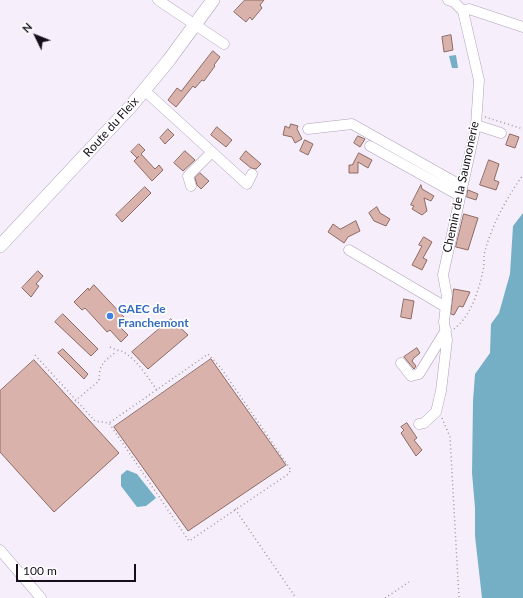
<!DOCTYPE html>
<style>
body{margin:0}
#map{position:relative;width:523px;height:598px;overflow:hidden;background:#f6effb;font-family:Lato,sans-serif}
canvas{display:block}
.north{position:absolute;left:16px;top:16px;width:40px;height:40px;-webkit-text-stroke:3px #fff;paint-order:stroke;rotate:313deg;font-size:11px;font-weight:700;line-height:16px;text-align:center;color:#160f1a}
.north::after{content:'';display:block;margin:auto;width:14px;height:18px;background:#160f1a;clip-path:polygon(50% 0,100% 100%,50% 72%,0 100%)}
.scale{position:absolute;left:16px;top:564px;width:120px;height:18px;box-sizing:border-box;border:2px solid #160f1a;border-top:0;padding-left:5px;font-size:12px;line-height:14px;white-space:nowrap;color:#160f1a;-webkit-text-stroke:3px #fff;paint-order:stroke}
</style>
<div id="map">
<canvas width="523" height="598"></canvas>
<div class="north">N</div>
<div class="scale">100 m</div>
</div>
<script>
const ctx = document.querySelector('canvas').getContext('2d');
ctx.lineJoin = 'round';
function paint(path, color) { ctx.fillStyle = color; ctx.fill(path, 'evenodd'); }
function trace(path, color, width, dash) { ctx.strokeStyle = color; ctx.lineWidth = width; ctx.lineCap = dash ? 'butt' : 'round'; ctx.setLineDash(dash || []); ctx.stroke(path); }
function write(font, color, halo, rows, align = 'center') {
  ctx.font = font + ' Lato,sans-serif'; ctx.lineWidth = 3.5; ctx.setLineDash([]); ctx.textBaseline = 'middle'; ctx.strokeStyle = halo; ctx.fillStyle = color; for (const [text, x, y, turn = 0] of rows) {
    ctx.save(); ctx.translate(x, y); ctx.rotate((+turn || 0) * Math.PI / 180); ctx.textAlign = isNaN(turn) ? turn : align; if (halo) ctx.strokeText(text, 0, 0); ctx.fillText(text, 0, 0); ctx.restore();
  }
}
paint(new Path2D(`
 M456 55 458 68H452L449 56Z
 M523 213V598H482L475 536V508L472 473 473 401 475 374 490 353 491 324 499 313 510 274 513 226Z
 M127 470 137 474 156 498 146 506 137 507 121 486V475Z`), '#75afc6');
const building = new Path2D(`
 M245 0H264L260 5 262 8 252 20 250 17 246 22 234 12Z
 M451 35 453 50 444 52 442 37Z
 M213 51 220 57 214 65 215 66 204 81 202 80 195 88 193 86 176 107 168 100 177 88 181 91Z
 M291 124 298 126 297 129 302 139 295 143 292 137 283 135 285 126 289 128Z
 M217 127 232 140 226 147 211 135Z
 M168 129 174 135 165 144 160 138Z
 M510 134 519 137 515 148 506 145Z
 M358 136 365 139 360 147 354 143Z
 M305 140 313 144 308 155 300 151Z
 M139 144 145 150 141 154 155 169 159 165 163 170 152 181 134 161 139 156 137 158 131 152Z
 M185 151 195 160 183 171 174 163Z
 M246 151 261 164 256 169 251 168 240 159Z
 M359 153 372 160 368 168 358 162V173H349V165H352Z
 M489 160 499 164 494 180 499 182 496 190 480 185Z
 M200 173 209 181 201 189 197 185 195 178Z
 M421 185 422 189 434 196 431 201 424 198 427 211 422 215 412 209 414 206 411 205Z
 M145 187 151 193 122 222 116 215Z
 M468 190 478 194 476 200 467 197Z
 M377 207 380 213 390 219 386 226 374 221 369 213Z
 M464 214 478 218 468 250 456 247Z
 M356 221 360 231 348 237 344 243 328 232 333 224 340 229Z
 M424 237 432 242 423 258 427 260 422 270 412 265 422 246 419 245Z
 M38 271 43 276 36 284 39 286 31 297 22 288Z
 M94 285 124 317 117 324 128 335 121 342 110 330 107 332 85 308 82 310 74 302 88 288 89 290Z
 M454 289 470 292 463 307 459 306 454 315 451 314Z
 M404 299 414 301 411 319 401 317Z
 M63 314 98 349 91 356 55 322Z
 M171 319 188 335 148 369 132 352Z
 M417 348 420 353 414 358 412 361 416 366 414 369 404 357Z
 M63 349 88 374 84 379 58 353Z
 M211 359 286 465 188 531 114 427Z
 M34 360 119 453 54 512 0 452V391Z
 M407 423 417 438 414 440 422 450 416 456 401 433 404 430 401 427Z`);
paint(building, '#d8b2ab');
trace(building, '#8d6a63', 1);
const minor = new Path2D(`
 M158 0 224 44
 M448 0 454 2 463 11
 M463 11 469 9 523 27
 M144 90 247 184 252 174
 M476 125 501 133
 M308 129 352 124 462 186
 M370 146 460 196
 M191 186 188 176 212 152
 M349 250 444 306
 M401 363 411 376 419 374 446 330
 M419 424 424 423 436 412 441 391 447 340 444 322 447 296 443 275 476 125 479 80 463 11
 M0 550 41 598`);
const major = new Path2D(`
 M0 246 131 106 169 60 213 0`);
trace(minor, '#b09fbc', 11);
trace(major, '#b09fbc', 14);
trace(new Path2D(`
 M485 117 523 129
 M454 329C471 316 479 290 483 270 485 264 483 257 485 251 492 225 507 197 523 175
 M110 347C115 350 121 350 125 353 138 361 148 378 157 390
 M35 355 95 421 109 423 189 541 287 475 291 470 221 368 208 354 109 423
 M75 401 99 381C99 363 104 362 117 351
 M442 418 450 437 459 598
 M235 509 296 598
 M385 598 409 582`), '#9f98a3', 1.5, [1, 3]);
trace(minor, '#fff', 10);
trace(major, '#fff', 13);
for (const [x, y, r, color] of [
 [110,316,4,"#3f7fe0"]
]) { const dot = new Path2D(); dot.arc(x, y, r, 0, 2 * Math.PI); ctx.fillStyle = color; ctx.fill(dot); trace(dot, '#fff', 1.5); }
write('12px', '#160f1a', '#fff', [
 ["Route du Fleix",111,127,-48],
 ["Chemin de la Saumonerie",461,187,-78]
]);
write('bold 12px', '#366cbe', '#fff', [
 ["GAEC de",118,309],
 ["Franchemont",118,323]
], 'left');
</script>
